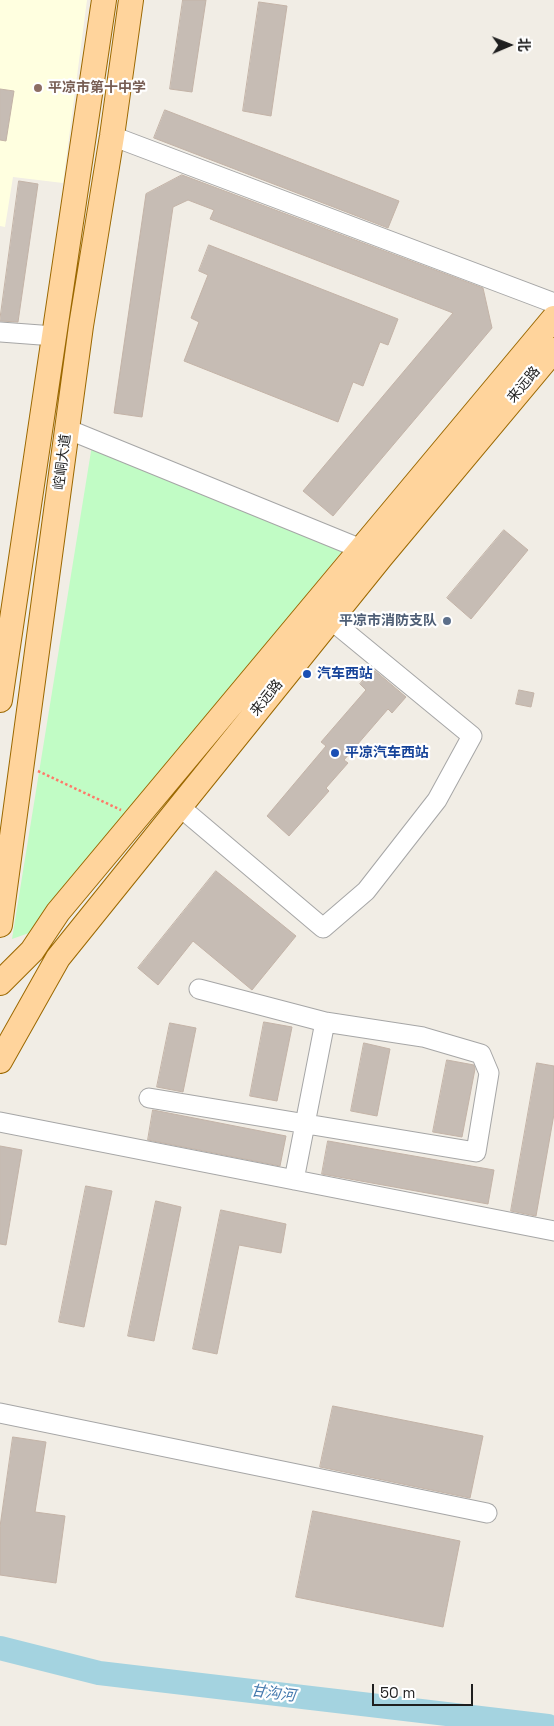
<!DOCTYPE html>
<meta charset="utf-8">
<style>
body{margin:0}
#map{position:relative;width:554px;height:1726px;overflow:hidden;background:#f1ede5;font-family:"Space Grotesk","Noto Sans SC",sans-serif}
canvas{display:block}
.north{position:absolute;left:484px;top:20px;width:50px;height:50px;-webkit-text-stroke:4px #fff;paint-order:stroke;rotate:89deg;font-size:14px;font-weight:700;line-height:20px;text-align:center;color:#1f1f1f}
.north::after{content:'';display:block;margin:auto;width:18px;height:22px;background:#1f1f1f;clip-path:polygon(50% 0,100% 100%,50% 72%,0 100%)}
.scale{position:absolute;left:372px;top:1684px;width:101px;height:22px;box-sizing:border-box;border:2px solid #1f1f1f;border-top:0;padding-left:6px;font-size:15px;line-height:18px;white-space:nowrap;color:#1f1f1f;-webkit-text-stroke:4px #fff;paint-order:stroke}
</style>
<div id="map">
<canvas width="554" height="1726"></canvas>
<div class="north">北</div>
<div class="scale">50 m</div>
</div>
<script>
const ctx = document.querySelector('canvas').getContext('2d');
ctx.lineJoin = 'round';
function paint(path, color) { ctx.fillStyle = color; ctx.fill(path, 'evenodd'); }
function trace(path, color, width, dash) { ctx.strokeStyle = color; ctx.lineWidth = width; ctx.lineCap = dash ? 'butt' : 'round'; ctx.setLineDash(dash || []); ctx.stroke(path); }
function write(font, color, halo, rows, align = 'center') {
  ctx.font = font + ' "Space Grotesk","Noto Sans SC",sans-serif'; ctx.lineWidth = 4.5; ctx.setLineDash([]); ctx.textBaseline = 'middle'; ctx.strokeStyle = halo; ctx.fillStyle = color; for (const [text, x, y, turn = 0] of rows) {
    ctx.save(); ctx.translate(x, y); ctx.rotate((+turn || 0) * Math.PI / 180); ctx.textAlign = isNaN(turn) ? turn : align; if (halo) ctx.strokeText(text, 0, 0); ctx.fillText(text, 0, 0); ctx.restore();
  }
}
paint(new Path2D(`
 M0 0H87L63 183 13 177 5 227 0 226Z`), '#ffffe0');
paint(new Path2D(`
 M93 439 344 549 29 933 12 939Z`), '#c1fcc5');
trace(new Path2D(`
 M0 1648 99 1673 548 1726`), '#a4d3e0', 24);
const building = new Path2D(`
 M183 0H206L192 92 170 89Z
 M259 2 287 6 271 116 243 111Z
 M0 89 14 91 6 141 0 140Z
 M165 110 399 201 388 228 154 138Z
 M182 175 483 288 492 328 333 516 303 491 453 313 210 219 214 210 188 200 173 207 142 417 114 413 146 194Z
 M19 181 38 184 18 322 0 321Z
 M209 245 398 319 388 345 380 342 363 386 353 382 338 422 184 361 199 322 191 318 208 275 199 271Z
 M504 530 528 550 471 619 447 598Z
 M373 669 406 697 392 713 388 709 344 760 348 763 326 788 329 791 289 836 267 816 326 746 321 742 366 690 360 684Z
 M519 690 534 693 531 707 516 704Z
 M216 871 296 936 252 990 193 941 158 985 138 968Z
 M264 1022 292 1027 277 1101 250 1096Z
 M170 1023 196 1028 183 1092 157 1087Z
 M364 1043 390 1049 377 1116 351 1111Z
 M447 1060 474 1065 475 1069 462 1137 433 1132Z
 M537 1063 554 1066V1114L536 1216 511 1211Z
 M153 1110 286 1136 280 1166 148 1140Z
 M328 1141 494 1170 488 1204 322 1174Z
 M0 1146 22 1150 6 1245 0 1244Z
 M86 1186 112 1191 84 1327 59 1322Z
 M156 1201 181 1207 154 1341 128 1336Z
 M221 1210 286 1224 281 1253 239 1245 217 1354 193 1349Z
 M333 1406 483 1436 470 1498 320 1467Z
 M13 1437 46 1442 35 1512 65 1516 56 1583 0 1575V1527Z
 M313 1511 460 1541 443 1627 296 1597Z`);
paint(building, '#c6bcb4');
trace(building, '#c3b3a7', 1);
const minor = new Path2D(`
 M112 136 554 303
 M0 332 54 336
 M67 429 371 553
 M180 807 323 928 366 891 437 800 472 736 331 620
 M149 1098 476 1152 489 1073 481 1054 423 1037 325 1022 199 989
 M0 1122 554 1231
 M294 1180 325 1022
 M0 1413 487 1513`);
const major = new Path2D(`
 M0 700 104 0
 M0 925 81 326 112 136 131 0
 M0 983 32 951 58 912 554 318
 M0 1061 58 958 381 557 554 350`);
trace(minor, '#a6a6a6', 21);
trace(major, '#9b6800', 26);
trace(new Path2D(`
 M38 771 121 810`), '#ff7868', 2.5, [2.5, 2.5]);
trace(minor, '#fff', 19);
trace(major, '#ffd49c', 24);
for (const [x, y, r, color] of [
 [38,88,5,"#8d6e63"],
 [447,621,5,"#5c6f8a"],
 [307,674,5,"#1a4fb4"],
 [335,753,5,"#1a4fb4"]
]) { const dot = new Path2D(); dot.arc(x, y, r, 0, 2 * Math.PI); ctx.fillStyle = color; ctx.fill(dot); trace(dot, '#fff', 2); }
write('bold 14px', '#785e54', '#fff', [
 ["平凉市第十中学",48,88]
], 'left');
write('14px', '#1f1f1f', '#fff', [
 ["来远路",524,385,-50],
 ["崆峒大道",63,462,-83],
 ["来远路",267,698,-51]
]);
write('bold 14px', '#4e5e75', '#fff', [
 ["平凉市消防支队",437,621]
], 'right');
write('bold 14px', '#164399', '#fff', [
 ["汽车西站",317,674],
 ["平凉汽车西站",345,753]
], 'left');
write('italic 15px', '#4378ad', '#fff', [
 ["甘沟河",273,1694,7]
]);
</script>
